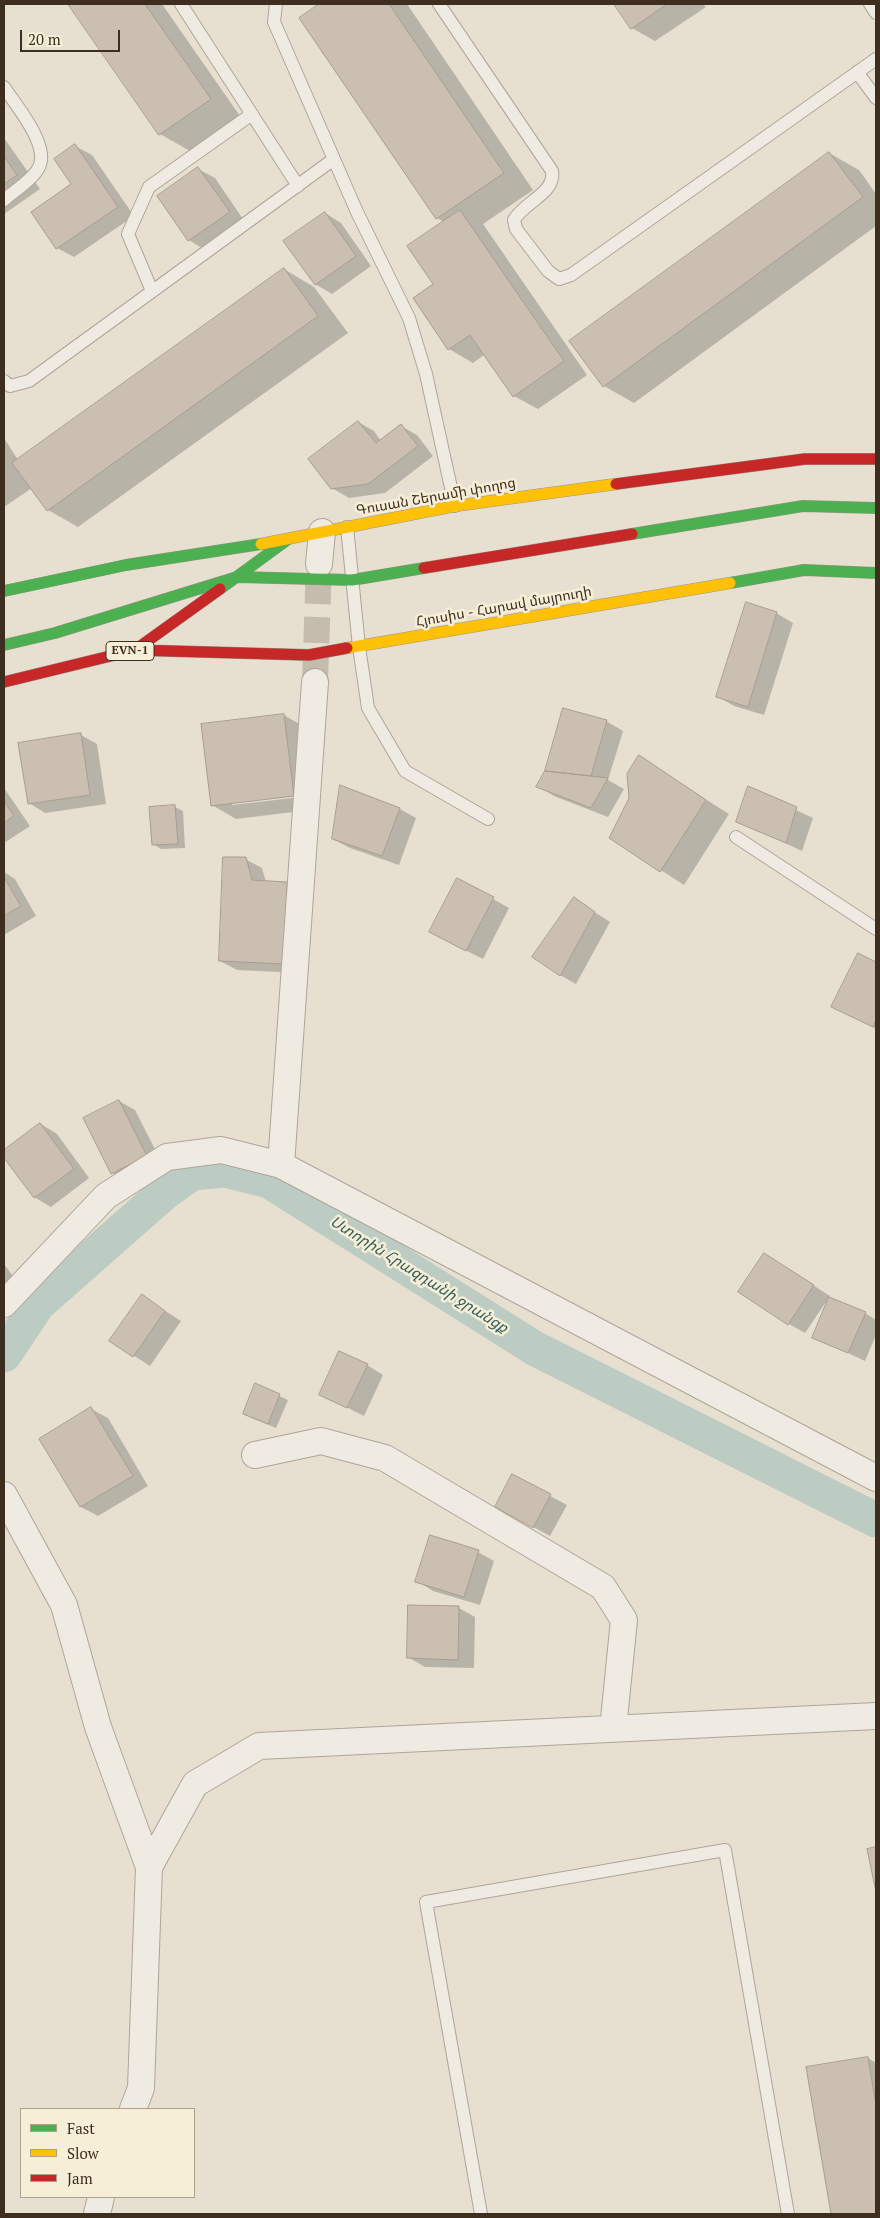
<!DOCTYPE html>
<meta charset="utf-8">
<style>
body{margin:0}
#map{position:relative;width:880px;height:2218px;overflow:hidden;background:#e7e0d1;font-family:"PT Serif",serif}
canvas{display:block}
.frame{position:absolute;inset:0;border:5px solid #3d2e20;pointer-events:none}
.legend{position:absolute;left:20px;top:2108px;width:175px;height:90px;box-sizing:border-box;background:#f7eed8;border:1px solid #ada18e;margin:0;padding:6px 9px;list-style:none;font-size:15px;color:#3d2e20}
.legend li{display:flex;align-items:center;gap:10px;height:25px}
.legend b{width:25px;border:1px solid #ada18e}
.scale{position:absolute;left:20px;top:30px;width:100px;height:22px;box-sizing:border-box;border:2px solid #3d2e20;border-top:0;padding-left:6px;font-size:15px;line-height:18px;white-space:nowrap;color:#3d2e20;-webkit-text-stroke:4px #f7eed8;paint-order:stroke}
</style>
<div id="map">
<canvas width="880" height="2218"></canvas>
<div class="frame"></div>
<ul class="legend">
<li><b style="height:6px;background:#4caf50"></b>Fast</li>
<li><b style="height:6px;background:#ffc107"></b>Slow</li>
<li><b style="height:6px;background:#c62828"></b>Jam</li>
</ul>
<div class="scale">20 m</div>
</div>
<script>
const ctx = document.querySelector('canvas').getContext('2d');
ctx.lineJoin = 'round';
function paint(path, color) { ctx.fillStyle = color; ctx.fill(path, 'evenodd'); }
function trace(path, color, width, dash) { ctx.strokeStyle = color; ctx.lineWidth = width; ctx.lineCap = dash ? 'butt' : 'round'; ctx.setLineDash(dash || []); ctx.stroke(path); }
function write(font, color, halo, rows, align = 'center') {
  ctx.font = font + ' "PT Serif","Noto Sans Armenian",serif'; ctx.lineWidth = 5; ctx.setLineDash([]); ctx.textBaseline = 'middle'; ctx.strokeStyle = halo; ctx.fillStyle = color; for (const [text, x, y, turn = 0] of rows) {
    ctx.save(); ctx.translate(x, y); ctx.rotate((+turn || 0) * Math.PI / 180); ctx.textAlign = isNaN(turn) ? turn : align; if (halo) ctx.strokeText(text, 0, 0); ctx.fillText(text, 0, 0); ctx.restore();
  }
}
paint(new Path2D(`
 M69 4H162L240 116 190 151 160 134Z
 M322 4H407L533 190 483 224 587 375 538 409 514 396 485 354 473 363 449 349 435 284 444 222 437 218 301 18Z
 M615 4H703L706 7 655 41 632 28Z
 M4 138 40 189 4 214Z
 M75 146 92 155 134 216 74 257 57 248 73 185Z
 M829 153 859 170 876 194V226L634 403 604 386Z
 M198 169 215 178 245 222 205 250 189 240Z
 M325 213 341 223 371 266 332 294 315 284Z
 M284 269 314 287 348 333 78 527 48 510 32 488 4 507V438L18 460Z
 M358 422 374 431 381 441 401 426 417 435 433 456 385 493 349 498 332 488Z
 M776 613 793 623 764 715 734 706 717 696Z
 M284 715 308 729 317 809 236 819 212 805 203 725ZM300 794 301 797 232 805V802Z
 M606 721 623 731 608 780 624 789 608 817 554 796 538 786 546 772Z
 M81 735 97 744 106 804 45 813 29 803Z
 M639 757 729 814 684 885 610 837 631 798Z
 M341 786 400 809 416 818 399 865 350 848 333 839Z
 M4 788 30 826 4 843Z
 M748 788 813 818 802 851 737 821Z
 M175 807 183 811 185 848 161 849 153 844Z
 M245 859 262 868 266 882 287 883 303 892 300 973 237 970 220 961Z
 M4 872 15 879 36 916 4 935Z
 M493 899 509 908 483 959 447 941Z
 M574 899 610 922 576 984 560 975Z
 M859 955 876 963V1029L833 1006Z
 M119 1101 135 1110 163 1165 129 1182 112 1173Z
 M41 1124 57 1134 89 1178 51 1207 34 1197 4 1156V1151Z
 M4 1264 21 1287 4 1301Z
 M780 1264 830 1296 805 1333 789 1324Z
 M142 1296 181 1321 150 1366 111 1341Z
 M865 1313 876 1320V1335L865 1361 814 1337Z
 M367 1365 383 1375 364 1416 320 1394Z
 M255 1385 288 1400 276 1428 252 1418Z
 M91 1409 108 1418 148 1486 98 1516 81 1507 41 1439Z
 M513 1476 567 1505 550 1536 513 1516Z
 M478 1552 494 1561 480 1605 433 1591 417 1581Z
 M409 1606 459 1608 475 1617 474 1668 425 1667 408 1657Z
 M868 2058 876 2063V2214H832L808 2068Z`), '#0003');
trace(new Path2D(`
 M4 1355 38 1304 164 1193 192 1173 225 1170 269 1181 534 1348 876 1520`), '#bcccc2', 35);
const building = new Path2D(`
 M68 4H145L211 99 159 135Z
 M319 4H389L504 173 436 219 299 18Z
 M614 4H667L631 29Z
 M75 144 118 207 56 249 31 212 71 184 54 159Z
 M829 152 863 197 603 387 569 341Z
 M4 156 17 175 4 184Z
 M198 167 230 212 188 241 157 196Z
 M460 210 564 361 513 397 470 335 448 350 413 298 433 284 407 246Z
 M325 212 356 256 315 285 283 241Z
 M284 268 318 316 47 511 12 463Z
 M358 421 376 443 401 424 418 446 368 484 331 489 308 459Z
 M746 602 777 612 748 707 716 697Z
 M563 708 607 720 591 776 545 771Z
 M284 714 294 796 211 806 201 724Z
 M81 733 90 795 28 804 18 743Z
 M639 755 706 800 660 872 609 838 629 798 627 774Z
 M545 771 591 776 608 778 591 808 536 787Z
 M340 785 400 808 382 856 332 839Z
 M748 786 797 807 786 843 736 822Z
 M4 801 14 816 4 823Z
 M175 805 178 844 152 845 149 807Z
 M223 857H246L252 880 287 882 284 964 219 961Z
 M4 877 21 906 4 916Z
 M457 878 494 897 466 951 429 932Z
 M574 897 595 912 560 976 532 957Z
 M858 953 876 962V1020L873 1027 831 1007Z
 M119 1100 147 1156 111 1174 83 1118Z
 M40 1123 74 1169 34 1198 4 1158V1150Z
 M764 1253 814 1285 788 1325 738 1292Z
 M142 1294 165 1311 133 1357 109 1341Z
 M829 1297 866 1312 848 1353 812 1338Z
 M339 1351 368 1364 347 1408 319 1395Z
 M255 1383 280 1394 268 1424 243 1414Z
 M91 1407 133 1476 80 1507 39 1439Z
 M512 1474 551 1494 533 1528 495 1507Z
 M430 1535 479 1550 464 1597 415 1582Z
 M408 1605 459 1606 458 1660 407 1658Z
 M876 1847V1892L867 1849Z
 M868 2057 876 2105V2214H831L806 2067Z`);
paint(building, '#cbbfb2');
trace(building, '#a89c90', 1);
trace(new Path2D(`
 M315 682 319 564`), '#c5bcae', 26, [26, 13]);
const lane = new Path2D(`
 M181 4 298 186
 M276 4 274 22 357 212 409 318 426 374 455 506
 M439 4 552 171C556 193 524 202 514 220L516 229 548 271 559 279 571 275 876 59
 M870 4 876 13
 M857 72 876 98
 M4 87C16 106 52 147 38 169 31 181 14 191 4 200
 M152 291 128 234 149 187 252 114
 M4 381 10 386 29 381 334 159
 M347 527 359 647 368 708 405 771 488 819
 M736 837 876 929
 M481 2214 426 1902 725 1850 788 2214`);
const street = new Path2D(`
 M319 564 322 532
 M281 1165 315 682
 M4 1304 106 1196 167 1157 221 1150 281 1165 876 1478
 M255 1455 321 1441 385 1458 603 1587 624 1620 613 1729
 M4 1495 64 1605 98 1727 149 1867 141 2088 133 2109
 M149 1867 195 1784 259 1746 876 1716
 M97 2214 101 2197`);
const fast = new Path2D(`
 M632 534 803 506 876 508
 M730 583 804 570 876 573
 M220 589 287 540
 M4 591 126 565 261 544
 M4 645 55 633 237 577 352 580 424 568`);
const slow = new Path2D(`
 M261 544 455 506 616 484
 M347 648 730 583`);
const jam = new Path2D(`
 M616 484 805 459H876
 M424 568 632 534
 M135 650 309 655 347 648
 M4 682 135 650 220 589`);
trace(lane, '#ada599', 14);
trace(street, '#ada599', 28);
trace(fast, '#9c958a', 12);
trace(slow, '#9c958a', 12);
trace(jam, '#9c958a', 12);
trace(lane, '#efebe3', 12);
trace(street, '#efebe3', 26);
trace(fast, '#4caf50', 11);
trace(slow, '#ffc107', 11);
trace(jam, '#c62828', 11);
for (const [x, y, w] of [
 [130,651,48]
]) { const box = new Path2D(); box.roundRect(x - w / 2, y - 9.5, w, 19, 4); ctx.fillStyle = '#f7eed8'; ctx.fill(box); trace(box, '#3d2e20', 1); }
write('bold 12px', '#3d2e20', null, [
 ["EVN-1",130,651]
]);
write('14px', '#3d2e20', '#f7eed8', [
 ["Գուսան Շերամի փողոց",436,497,-10],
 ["Հյուսիս - Հարավ մայրուղի",504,607,-10]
]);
write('italic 15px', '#2f5d5a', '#f7eed8', [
 ["Ստորին Հրազդանի ջրանցք",419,1275,32]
]);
</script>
